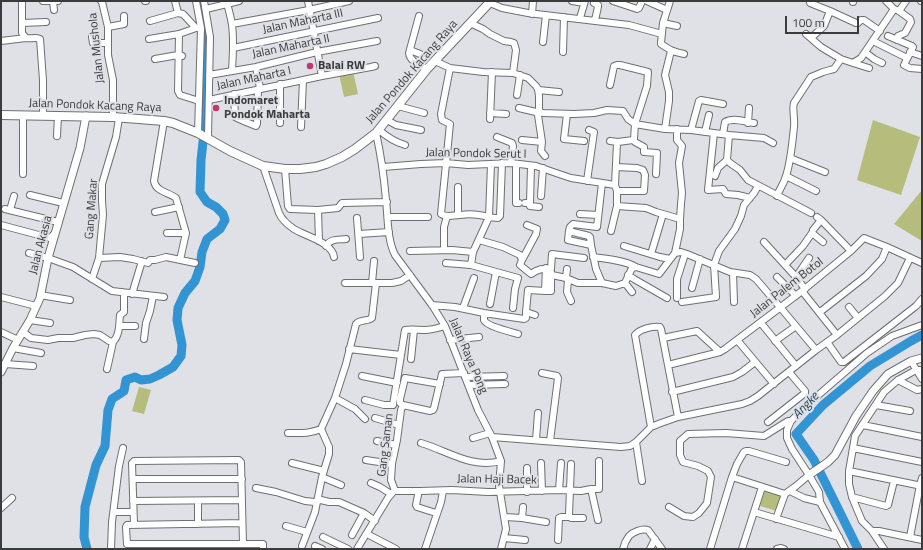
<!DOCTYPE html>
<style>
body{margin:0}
#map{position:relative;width:923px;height:550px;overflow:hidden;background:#dfe1e6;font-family:"Titillium Web",sans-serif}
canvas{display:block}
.frame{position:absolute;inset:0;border:2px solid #3b3b3d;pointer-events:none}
.scale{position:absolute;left:785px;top:16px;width:74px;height:18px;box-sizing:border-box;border:2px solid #3b3b3d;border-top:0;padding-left:5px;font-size:12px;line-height:14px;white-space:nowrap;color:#3b3b3d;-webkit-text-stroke:3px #dfe1e6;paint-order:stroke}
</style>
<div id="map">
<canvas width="923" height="550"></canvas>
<div class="frame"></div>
<div class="scale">100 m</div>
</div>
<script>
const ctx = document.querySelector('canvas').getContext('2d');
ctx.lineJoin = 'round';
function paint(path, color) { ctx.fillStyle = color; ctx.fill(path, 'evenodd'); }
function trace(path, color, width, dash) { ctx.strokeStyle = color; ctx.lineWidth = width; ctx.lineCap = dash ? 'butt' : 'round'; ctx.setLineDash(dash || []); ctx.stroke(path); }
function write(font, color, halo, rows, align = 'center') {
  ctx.font = font + ' "Titillium Web",sans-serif'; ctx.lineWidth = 4; ctx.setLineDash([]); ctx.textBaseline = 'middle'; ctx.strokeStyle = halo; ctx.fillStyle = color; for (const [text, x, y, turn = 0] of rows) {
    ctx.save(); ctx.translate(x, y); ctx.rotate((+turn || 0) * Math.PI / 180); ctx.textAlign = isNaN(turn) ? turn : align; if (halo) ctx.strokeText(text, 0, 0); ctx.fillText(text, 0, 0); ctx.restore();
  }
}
paint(new Path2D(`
 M353 71 358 94 344 97 339 74Z
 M873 120 920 137 901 195 857 180Z
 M922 190V241L894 224Z
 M139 387 151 390 144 414 132 411Z
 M765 490 782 496 777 511 760 506Z`), '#b6bd7c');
trace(new Path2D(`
 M87 549 84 537 85 507 96 465 105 446 108 410 112 399 124 391 126 380 135 377 141 380 150 379 159 375 173 367 181 356 182 345 177 320 178 308 185 293 195 281 200 267 202 252 207 239 220 229 225 220 223 214 216 207 207 202 200 192 201 160 205 124 206 52V30L201 1
 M858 549 814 460 796 434 823 405 870 366 911 341 922 335`), '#3294d3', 9);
const minor = new Path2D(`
 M22 1V33L26 38
 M43 1H58
 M53 1 54 10
 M101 1 102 2 108 27V55L113 80V117
 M145 1H146
 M175 1 178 13
 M196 1 201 28 198 133
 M204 1 210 37 208 138
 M308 1 322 76
 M572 1 584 3
 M613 1 637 9 639 8 642 1
 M647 1 667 10
 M670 1 663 23 661 43V44C670 50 673 52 684 54
 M810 1V3L830 11 824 26 811 38
 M886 1 894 9 899 11 906 1
 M921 1H922
 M853 2V1
 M227 3C229 11 231 18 232 25 234 40 233 55 232 70
 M490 3 502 8 528 13 629 25 662 34
 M594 3 598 5V7L595 20
 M206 9 239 1
 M830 11 856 23H858L861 20H864L880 31
 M178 13 183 14 196 28H198
 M532 14 533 1
 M419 16 409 53C410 62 420 65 427 69
 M580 18 585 1
 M150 21 178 13
 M22 23 46 22
 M470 23 483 29 490 34 504 41 511 42 514 43 516 50 513 73
 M663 23 677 26
 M232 24 309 10 349 1
 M108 27 124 24V16
 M179 34 178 91 180 95 199 101
 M806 34 821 47 841 59
 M888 36 912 46 913 47 904 65 910 68 922 69
 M92 37 93 43H108
 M149 39 179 34 196 28
 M897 40 898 36 905 33 911 22 910 19 899 11
 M1 41 26 38C31 39 35 37 40 39L43 80V116
 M873 41 907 58
 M543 42 546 15
 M233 48 378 18
 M410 50 420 54
 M563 52 564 17
 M865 52 874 59 882 63
 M910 52 922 56
 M155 59 178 55 182 56
 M435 61 450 68 483 72 513 73 528 78 536 86 538 89 539 96V109L540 112 543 113 574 114 594 113 607 110 623 111 628 119 635 124 665 129 691 130 729 135 727 160 730 163 740 170 748 180 811 213
 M853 63 869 68
 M256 67 260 88
 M450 68 441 114 442 120 450 124 441 214C447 218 453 215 460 215 466 214 473 214 479 215 486 216 492 218 498 218L500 216 502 163
 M209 75 256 67 317 52 377 41
 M610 85 614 66 617 65H620L648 72 647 86 635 124 634 139 633 140 618 142 617 143 615 185 617 191V206L646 208 656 212 663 214 680 219V229L675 253 681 252 687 254 730 272 750 275 756 279 780 307 816 350
 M538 90 559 92
 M234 94 235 117 246 122 256 126 257 124 258 89
 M517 95 520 75
 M209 100 322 76 371 67 375 66
 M398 106 424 113
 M519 108 536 112H540L538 115 542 142 541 151 545 156
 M490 113 506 114
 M567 114 564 139 584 141
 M23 115V174
 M490 119 492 72
 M387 120 396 125 421 130
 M164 121 154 181C156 192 168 192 176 198L186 233 180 260
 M280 123V84
 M748 123 749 108
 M301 127 303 80
 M665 129 669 101V92L665 75 671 51
 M677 129V140L682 146 679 163 682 193 681 204 680 219
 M379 130C387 137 395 142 405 145
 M691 130 699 101 701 100 723 104
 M705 132 709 115
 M376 133C381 155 384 177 386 200 388 218 387 239 395 255L432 305 445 326 478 410 492 437 501 461 499 486 506 529 501 549
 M714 133 708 190 723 189 726 194 738 195 750 198
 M723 134 725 122C733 117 745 122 754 123
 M729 135 764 138 773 143
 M57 136 58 116
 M497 137 512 143 513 146 511 163
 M522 140 542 142
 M633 140 635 142 644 147V152L657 153 656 174
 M610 141 618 142
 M790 158 825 172
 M516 164V203H519
 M263 166 279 213C282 220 288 225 294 229 305 236 332 242 334 257
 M383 167 421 164 446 163 468 165 511 163 536 166 559 174 571 178 615 185
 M616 167 637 168 643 170 645 175 644 191H617
 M285 169 288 206 290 209 318 210 338 208 342 203 387 202
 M715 176 718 168 727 160
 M786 176 816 191
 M587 181 594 132 589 130
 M458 187V215
 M30 195 63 203
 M541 196 543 168
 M777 196C779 190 783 185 785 179 791 163 792 144 794 127 795 119 792 108 794 103L811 77 823 72 830 70 834 69 841 59 853 63 861 58 894 9
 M525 203H530V206L539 207
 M530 203 531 166
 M5 209 58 222
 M10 210 14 196
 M318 210 319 241
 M155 212 179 207
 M580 214 598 215
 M388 217H428
 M817 217 821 220 851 251
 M357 218 360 257
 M1 225 50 238 54 234
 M813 230 821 220
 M569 231 570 227 573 224 597 227 602 183
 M611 231 617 206
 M167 233H186
 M359 234 389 232
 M479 240 503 247 520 255 522 260 520 265 531 274C538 269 543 268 551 269L552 254 584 258
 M764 242 796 277
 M591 245 590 237 589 236 569 231 568 240 591 245 596 269 602 283
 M326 246C331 238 339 240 346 239
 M624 246 660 257 670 259
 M444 250V227L447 216
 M410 251 452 250 473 252
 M29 253 48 258 73 267 112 291 164 297
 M651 254 663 214
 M593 257C607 259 624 260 636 267
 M99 258 120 257 133 259 148 263 150 260H155L166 257 195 263
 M522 260 536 234 537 229 527 225
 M446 263 471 265 518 278 515 289 513 308
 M471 265 473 252 485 226 489 217 491 164
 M785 265 803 246 812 233 823 242
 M733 273 734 302
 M552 275 566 278 578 283H602L616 286 625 283 632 268 636 267 659 274 675 253
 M628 275 634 279 667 298
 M777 277 796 296
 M566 278 567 269
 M92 279 99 258 103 215 102 201V184L116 137 119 118
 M568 280 567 292 571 301
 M345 283H392L401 281 410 275
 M372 283 374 261
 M625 283 632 292
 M692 288 700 259
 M805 289 796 277 809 258
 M545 291 546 268
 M802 291 837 335
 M132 294 142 261
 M40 295 70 300
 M1 297 36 306
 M677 298V279L685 254
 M682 302 716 297 714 265 719 251 735 229 741 216 744 205 754 193 758 186
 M490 304 496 272
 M432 305 455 307 484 313 524 319 526 318V312L535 315
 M849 307 858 318
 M463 308 474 278
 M526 312 528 290H529L545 291H551V272
 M820 312 866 276 882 259 887 247
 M484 313C484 314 484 319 484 320 486 326 511 332 518 334
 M30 320 50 323
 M761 323 796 366
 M120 326H135
 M1 332 18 340
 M23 332 31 338 48 340 58 338H73L85 335 94 334 100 335 109 341 113 342
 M663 338 697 331 720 352
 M144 339 146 323 150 311 153 296
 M450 340 479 337
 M738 341 774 384
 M775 341 796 326
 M827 342 841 362H844L916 306 922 299
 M13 348 41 353
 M349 349 401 355
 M411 359 414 330
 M911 361 922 379
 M5 364 33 366
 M668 365 720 352 725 349 802 291 851 251 864 238 887 247 922 263
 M107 369 113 342C120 335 119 324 120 315L124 312V293
 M542 373 557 376 558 378 550 441
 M362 376 397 383
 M465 377 504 376
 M898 380 917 390 922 389
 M440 384 405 378 400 399V403L403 405 430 411 433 410 434 408 442 374 464 373
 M469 385 505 384
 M672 392 733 377 742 372 755 362
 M335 398 355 409 365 419
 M365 400 384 405H393L405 330C411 329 419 330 425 330 432 330 438 328 445 326
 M876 405 910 411
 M375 418 399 425
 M768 422 805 393V391L789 372
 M863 425 922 437
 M651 427 635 335C640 329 652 326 660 327L661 329 678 417
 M288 433C300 433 309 434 321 429
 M492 437 621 447 630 446 636 442 651 427 661 423 678 417 742 404 750 401 758 396 816 350 837 335 885 296 898 283 910 258
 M473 438 490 433
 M536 440 538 413
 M377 441 396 445
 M636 442 642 481
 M421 443C448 451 472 469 501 461
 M853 448 922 462
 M366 460 392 464
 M292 463 324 471
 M541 463 542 491
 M527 468V492
 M849 471 922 486
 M322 477 341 485
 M732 477 785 494
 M133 479H242
 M371 483 380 487 391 494
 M256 488 276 492 292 497 305 501 315 502 321 500 329 502H339L364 513 375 521
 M394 488 391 480 392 464 397 440 401 410 403 405
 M591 489 598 520
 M559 490 561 463
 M790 491 804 498 820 502 845 549
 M418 495 416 505 417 507 436 513
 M852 497 886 506 888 505 894 481
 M133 501 242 500
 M198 501V524
 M820 502 819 492 809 475 792 449 787 438V430L791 421 808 404 867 353 892 336 922 325
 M669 507 684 516 693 517 699 513 707 503 711 477 708 471 698 466 683 462 680 455V441L688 434 726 433 764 436 788 421H791
 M1 508 12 498
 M114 512H133
 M754 512 839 537
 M569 516 571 518H583
 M505 517 522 518 546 522
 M522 518 523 507
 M776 519 785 494 796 486 809 475
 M242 523 127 525 126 527 127 544H263V549
 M134 524 132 463 134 461 239 460 241 462 243 544
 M286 526 307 532
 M872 531H879L922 540
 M367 534 396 549
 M352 535 364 513
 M323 537 348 549
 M910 537 920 485 922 478
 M504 538 525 540
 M558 540 559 518 561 517H568L569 515 571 464
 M302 546 315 512 322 477 329 454V447L321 429 335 398 346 364 356 324C360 319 367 322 372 318L376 283
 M315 546 322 549
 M111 549 112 522 119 466 123 448
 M357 549 388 498 394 491H420L452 490 488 492 559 490 581 491 591 489H599V461
 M425 549 441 502 443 491
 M623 549C624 545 626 540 629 536 633 532 642 528 648 530L662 549
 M650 549 655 539
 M710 549 732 477 737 464 744 452 746 451H749L786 462
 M742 549 762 487
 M777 549 781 548 784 549
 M884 549 872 531 862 521 852 497 849 484V471L853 448 855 436 884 392 898 380 916 370H922`);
const tertiary = new Path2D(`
 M1 372 13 348 30 320 40 298 48 258 80 148 86 116
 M809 475 828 462 835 455 856 416 873 391 888 374 911 361 922 358`);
const secondary = new Path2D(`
 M1 115 113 117 164 121 173 123 198 133 230 151 263 166 285 169H300L316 167 326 164 342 157 355 149 376 133 427 69 491 1`);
trace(minor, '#6e6f74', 8);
trace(tertiary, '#6e6f74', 9);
trace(secondary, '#6e6f74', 10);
trace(minor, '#fff', 6);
trace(tertiary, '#fff', 7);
trace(secondary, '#fff', 8);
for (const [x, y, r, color] of [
 [310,66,4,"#c03670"],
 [216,108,4,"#c03670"]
]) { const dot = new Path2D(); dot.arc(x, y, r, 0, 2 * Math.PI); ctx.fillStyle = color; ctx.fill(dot); trace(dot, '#dfe1e6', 1.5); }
write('12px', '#3b3b3d', '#dfe1e6', [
 ["Jalan Maharta III",303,22,-12],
 ["Jalan Maharta II",291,47,-12],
 ["Jalan Mushola",97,48,-96],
 ["Jalan Pondok Kacang Raya",412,72,-49],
 ["Jalan Maharta I",254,79,-12],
 ["Jalan Pondok Kacang Raya",95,106,2],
 ["Jalan Pondok Serut I",476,154,1],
 ["Gang Makar",92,209,-86],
 ["Jalan Akasia",41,245,-75],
 ["Jalan Palem Botol",787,288,-38],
 ["Jalan Raya Pong",468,356,67],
 ["Gang Saman",386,445,-83],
 ["Jalan Haji Bacek",497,480,1]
]);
write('bold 12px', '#3b3b3d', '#dfe1e6', [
 ["Balai RW",318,66],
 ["Indomaret",224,101],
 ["Pondok Maharta",224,115]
], 'left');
write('italic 13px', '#173e59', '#dfe1e6', [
 ["Angke",806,406,-46]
]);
</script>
